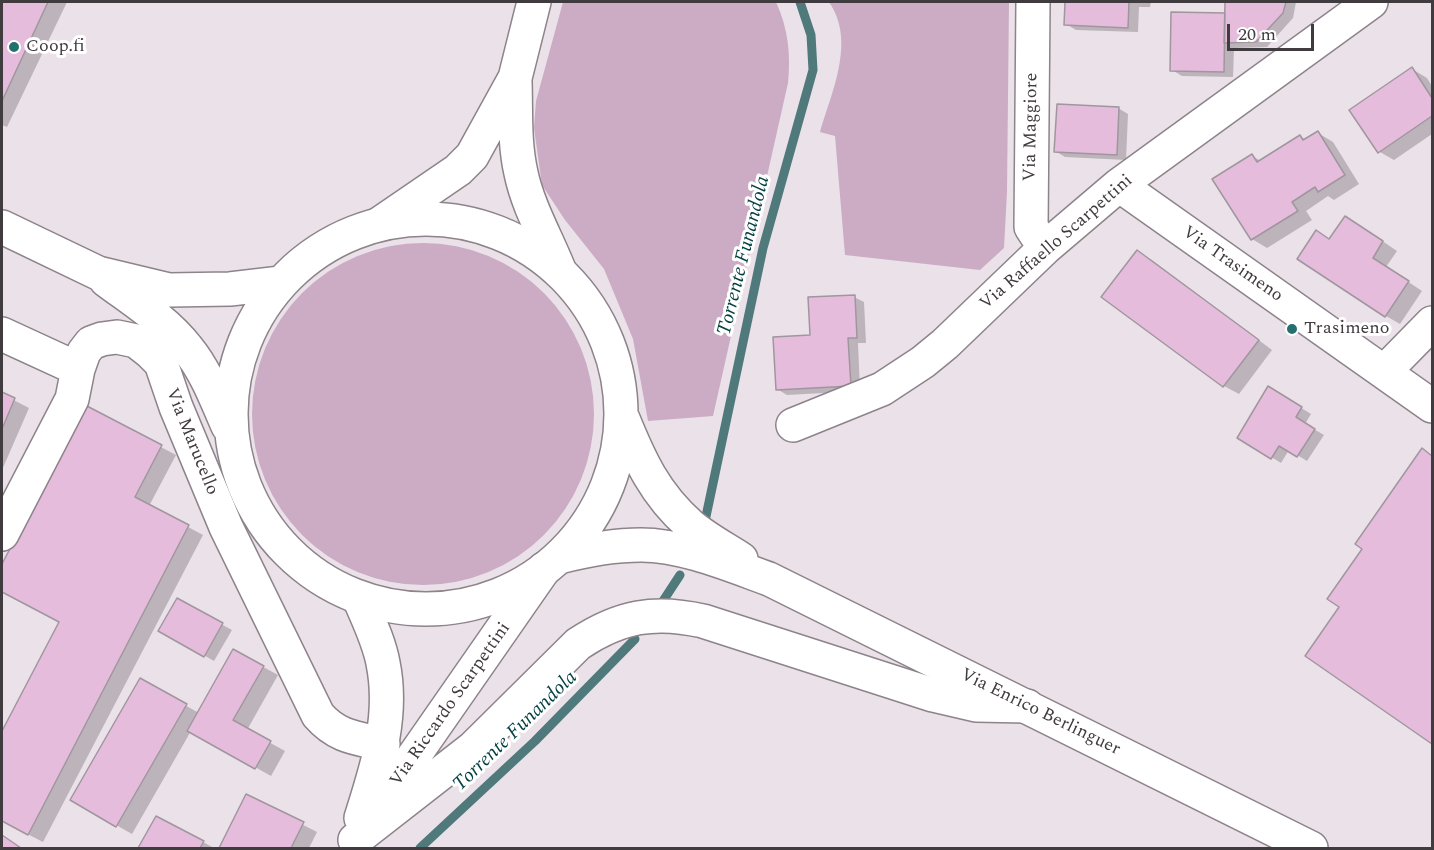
<!DOCTYPE html>
<style>
body{margin:0}
#map{position:relative;width:1434px;height:850px;overflow:hidden;background:#ebe1e9;font-family:Spectral,serif}
canvas{display:block}
.frame{position:absolute;inset:0;border:3px solid #403b3e;pointer-events:none}
.scale{position:absolute;left:1227px;top:24px;width:87px;height:27px;box-sizing:border-box;border:3px solid #403b3e;border-top:0;padding-left:8px;font-size:18px;line-height:21px;white-space:nowrap;color:#403b3e;-webkit-text-stroke:4px #fff;paint-order:stroke}
</style>
<div id="map">
<canvas width="1434" height="850"></canvas>
<div class="frame"></div>
<div class="scale">20 m</div>
</div>
<script>
const ctx = document.querySelector('canvas').getContext('2d');
ctx.lineJoin = 'round';
function paint(path, color) { ctx.fillStyle = color; ctx.fill(path, 'evenodd'); }
function trace(path, color, width, dash) { ctx.strokeStyle = color; ctx.lineWidth = width; ctx.lineCap = dash ? 'butt' : 'round'; ctx.setLineDash(dash || []); ctx.stroke(path); }
function write(font, color, halo, rows, align = 'center') {
  ctx.font = font + ' Spectral,serif'; ctx.lineWidth = 6; ctx.setLineDash([]); ctx.textBaseline = 'middle'; ctx.strokeStyle = halo; ctx.fillStyle = color; for (const [text, x, y, turn = 0] of rows) {
    ctx.save(); ctx.translate(x, y); ctx.rotate((+turn || 0) * Math.PI / 180); ctx.textAlign = isNaN(turn) ? turn : align; if (halo) ctx.strokeText(text, 0, 0); ctx.fillText(text, 0, 0); ctx.restore();
  }
}
paint(new Path2D(`
 M563 2H776C788 28 791 54 788 83L713 416 648 421 633 339 604 269 565 220 542 185 534 128 536 101Z
 M829 2H1009L1007 192 1004 248 980 270 845 255 835 136 820 132C832 91 856 41 829 2Z
 M252 414a171 171 0 1 1 342 0a171 171 0 1 1-342 0Z`), '#cbacc4');
paint(new Path2D(`
 M2 2H67L7 127 2 125Z
 M1067 2H1151L1150 7H1139L1138 32 1076 30 1066 24Z
 M1226 2H1296L1293 18 1267 47 1234 48 1233 77 1182 76 1172 70 1226 14Z
 M1412 69 1427 78 1432 86V134L1394 160 1380 152Z
 M1118 108 1128 114 1126 160 1065 157 1055 151Z
 M1318 133 1333 142 1359 184 1334 200 1328 196 1306 211 1312 220 1267 248 1252 239V156L1261 161 1300 136 1306 140Z
 M1360 226 1397 251 1386 267 1422 291 1400 324 1386 316 1330 240Z
 M1137 252 1152 260 1272 350 1239 394 1224 386 1104 297Z
 M854 297 864 302 866 343H858L860 391 787 395 777 389 811 337Z
 M1269 388 1311 414 1305 424 1324 435 1307 461 1289 450 1281 463 1239 437Z
 M2 394 29 408 2 470Z
 M85 407 176 455 149 506 203 535 43 842 2 821V735L60 622 2 591V567Z
 M1422 450 1432 456V742L1307 655 1341 607 1364 548Z
 M177 600 232 630 214 661 160 630Z
 M234 651 278 675 247 730 285 751 271 776 191 731 132 834 72 800 140 680 199 713Z
 M246 796 317 832 309 848H221Z
 M156 818 203 842 214 848H140Z`), '#0003');
trace(new Path2D(`
 M705 521 763 248 813 70 811 35 800 2
 M663 601 680 575
 M420 848 535 741 635 639`), '#4f797a', 9);
const building = new Path2D(`
 M2 2H48L2 101Z
 M1065 2H1141H1129L1128 28 1064 25Z
 M1225 2H1286L1283 13 1256 42 1224 43Z
 M1171 12 1225 13 1224 72 1170 71Z
 M1412 67 1432 98V116L1378 153 1349 110Z
 M1057 104 1119 107 1117 155 1054 152Z
 M1318 131 1345 175 1318 192 1315 187 1292 202 1298 211 1251 240 1212 179 1252 154 1257 162 1300 135 1303 140Z
 M1345 216 1383 241 1373 258 1409 281 1385 317 1297 259 1316 230 1329 239Z
 M1137 250 1259 340 1223 387 1101 297Z
 M855 295 857 338H848L851 386 776 390 773 337 810 335 808 297Z
 M1268 386 1302 407 1296 417 1315 429 1297 457 1279 446 1271 459 1237 438Z
 M2 392 15 398 2 429Z
 M85 405 162 445 135 497 189 525 28 835 2 821V731L59 622 2 592V564Z
 M1422 448 1432 456V744L1305 656 1339 607 1327 599 1362 549 1355 544Z
 M177 598 223 623 204 657 158 631Z
 M233 649 264 666 233 720 271 741 255 769 187 731Z
 M140 678 187 704 116 827 70 800Z
 M246 794 304 822 291 848H219Z
 M156 816 204 841 200 848H138Z
 M2 835 21 848H2Z`);
paint(building, '#e6bcdd');
trace(building, '#a0969d', 1.5);
const minor = new Path2D(`
 M1033 2 1031 227 1045 248
 M515 81C516 111 514 143 521 173 528 207 547 239 560 272
 M1119 185 1432 406
 M379 224 458 170 472 156 515 78 534 2
 M2 334 78 369
 M1384 372 1432 323
 M793 425 882 389 923 362 945 344 1045 248 1119 185 1371 2
 M2 534 72 399 78 369 84 352 91 343 102 339 117 337 136 341 150 352 161 363 176 407 226 527 318 715C337 737 356 738 383 744
 M359 598C368 619 379 641 383 663 394 717 377 767 361 818
 M377 809 544 569
 M355 840 473 748 578 644C620 616 655 610 703 621L933 695 976 705 1027 706`);
const major = new Path2D(`
 M231 414a195 195 0 1 1 390 0a195 195 0 1 1-390 0Z
 M2 227 98 273 169 290 230 289 281 283
 M106 280C134 301 166 321 187 348 206 371 216 399 228 426
 M623 419C640 461 655 494 690 525 705 538 724 548 741 559
 M559 557C586 550 613 545 641 545 683 545 730 565 769 579L1311 848`);
trace(minor, '#8d838a', 36);
trace(major, '#8d838a', 36);
trace(minor, '#fff', 33);
trace(major, '#fff', 33);
for (const [x, y, r, color] of [
 [14,47,6,"#247071"],
 [1292,329,6,"#247071"]
]) { const dot = new Path2D(); dot.arc(x, y, r, 0, 2 * Math.PI); ctx.fillStyle = color; ctx.fill(dot); trace(dot, '#fff', 2); }
write('18px', '#403b3e', '#fff', [
 ["Coop.fi",26,47],
 ["Trasimeno",1304,329]
], 'left');
write('18px', '#403b3e', '#fff', [
 ["Via Maggiore",1032,127,-89],
 ["Via Raffaello Scarpettini",1057,243,-41],
 ["Via Trasimeno",1232,265,35],
 ["Via Marucello",191,442,68],
 ["Via Riccardo Scarpettini",451,705,-55],
 ["Via Enrico Berlinguer",1040,713,26]
]);
write('italic 20px', '#013f41', '#fff', [
 ["Torrente Funandola",745,256,-76],
 ["Torrente Funandola",516,732,-44]
]);
</script>
